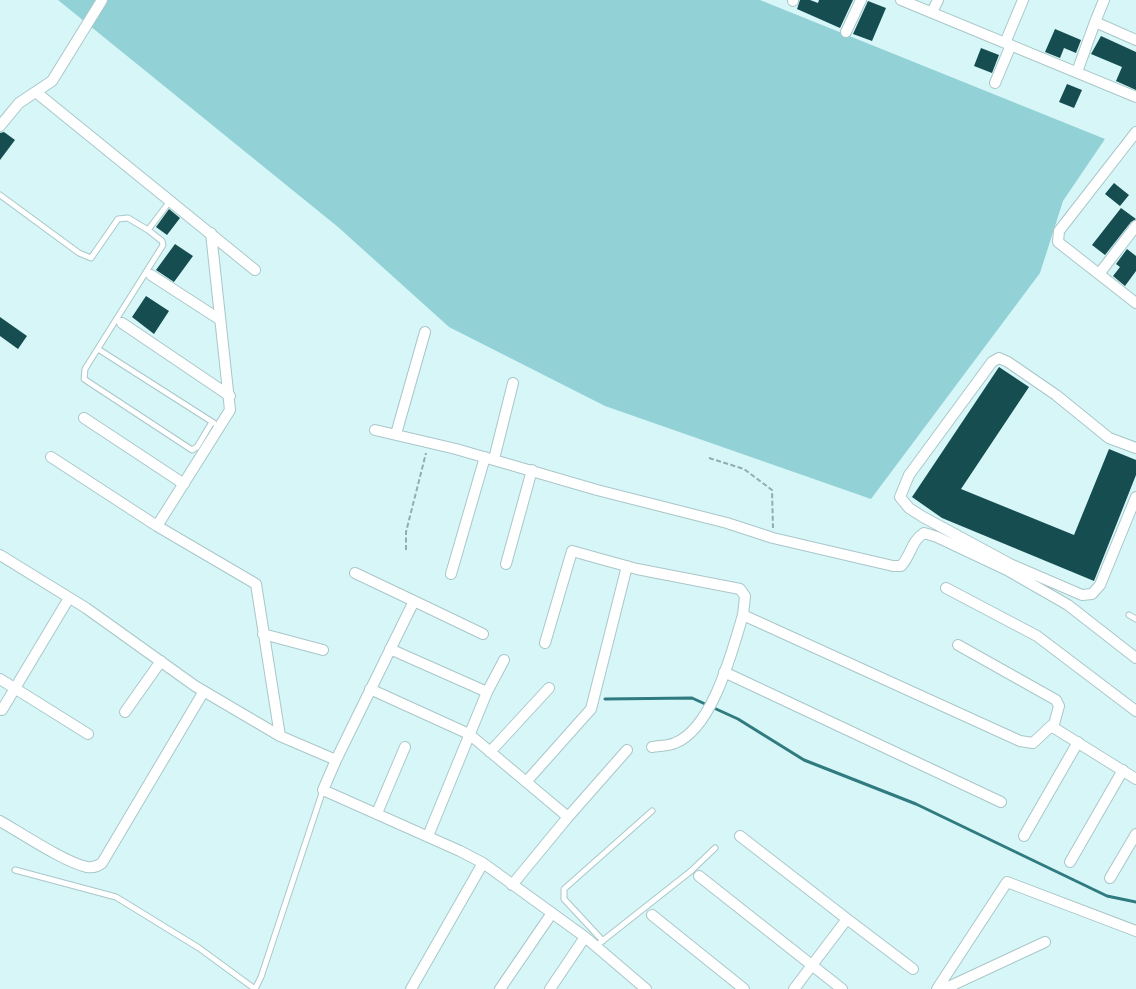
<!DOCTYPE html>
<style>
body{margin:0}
canvas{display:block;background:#d7f6f8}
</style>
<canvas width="1136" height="989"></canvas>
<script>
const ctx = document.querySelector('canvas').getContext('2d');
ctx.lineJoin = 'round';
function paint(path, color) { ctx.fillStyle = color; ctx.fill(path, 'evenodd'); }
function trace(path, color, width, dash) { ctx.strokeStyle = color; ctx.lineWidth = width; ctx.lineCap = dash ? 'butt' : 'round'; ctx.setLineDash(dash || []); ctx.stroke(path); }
paint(new Path2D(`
 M58 0H760L1105 139 1063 201 1040 273 871 499 605 406 449 327 338 227Z`), '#92d2d6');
trace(new Path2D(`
 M605 699 692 698 738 719 804 760 916 804 1107 896 1136 902`), '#2f7b80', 3);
paint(new Path2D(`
 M800 0H810L818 3 819 0H853L840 28 797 9Z
 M868 1 886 8 872 41 853 34Z
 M1055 29 1081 40 1076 53 1064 48 1060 58 1045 52Z
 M1101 36 1136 52V90L1116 81 1122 67 1091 54Z
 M981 48 999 55 992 73 974 66Z
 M1067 84 1082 90 1074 108 1059 102Z
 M4 132 15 140 0 160V133Z
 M1114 183 1129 195 1120 206 1105 194Z
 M1121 208 1136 219 1131 222 1105 255 1092 245Z
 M169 209 180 218 167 235 156 227Z
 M175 244 193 256 174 282 156 270Z
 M1127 249 1136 256V271L1125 286 1113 276 1120 267 1116 264Z
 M146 296 169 311 154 334 132 317Z
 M0 317 27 336 18 349 0 336Z
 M999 367 1029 387 961 489 1074 535 1109 449 1136 460V475L1094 581 942 518 912 497Z`), '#154d50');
const service = new Path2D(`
 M0 195 79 253 91 258 118 219 128 218 148 230 170 201
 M148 230 162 241 163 245 85 369 84 379 192 450 197 447 212 422
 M98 349 214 423
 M1129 615 1136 619
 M15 870 116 897 199 948 255 989
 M603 941 564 899V889L652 811
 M596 946 691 871 715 848
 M255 989 261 977 323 790`);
const minor = new Path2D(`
 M901 0 1136 97
 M1104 0 1095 22 1136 40
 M793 1V0
 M932 12 938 0
 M846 32 861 0
 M1005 43 1023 0
 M1077 72 1095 22
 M995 83 1011 45
 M37 93 255 270
 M0 126 19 103 52 81 102 0
 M1136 132 1059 231 1058 242 1136 303
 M1099 274 1136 226
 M151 275 219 319
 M122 323 230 396
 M84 418 184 484
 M375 430 456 449 597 490 727 523 773 538 893 566H901C911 556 911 541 924 533L937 537 1007 570 1068 605 1136 658
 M396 434 425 332
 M1136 448 1109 438 1056 395 1008 362 999 358 992 362 909 475 900 497 909 508 923 517 1010 564 1082 595 1092 594 1100 585 1136 497
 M51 457 157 526 256 584 280 736
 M494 459 513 383
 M157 526 230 410 211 233
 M0 555 86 608 195 686 280 736 336 760 323 790 460 851 483 863 585 937 646 989
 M506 564 532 470
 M451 574 485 457
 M946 588 1037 636 1136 711
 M414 601 483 634
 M263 634 323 650
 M545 643 572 551 637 569 740 589 745 596 743 615 1020 741 1033 743 1051 726 1136 779
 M958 645 1056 700 1059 706 1053 728
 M390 649 487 692
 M724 672 1001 802
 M0 679 88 734
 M370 689 469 734 568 817
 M2 710 69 598
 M125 712 161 661
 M652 747C659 746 668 746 675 743 713 728 732 651 743 615
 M490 752 549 688
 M336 760 414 601 355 573
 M526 782 591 709 627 566
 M377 813 405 747
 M0 821C21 833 66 863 87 867 93 868 97 867 102 863L204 691
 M428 836 487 692 504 660
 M740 836 847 919 794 989
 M1024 836 1078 742
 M1070 862 1123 770
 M699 876 842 989
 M1110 878 1136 834
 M512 885 568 817 627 750
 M652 915 744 989
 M847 919 913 969
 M411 989 483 863
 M500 989 552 913
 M550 989 585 937
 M937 989 1007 882 1136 931
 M944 989 1045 942`);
trace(service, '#a9c7c9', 7);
trace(minor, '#a9c7c9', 12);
trace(new Path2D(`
 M709 458 744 469 772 490 773 528
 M406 550V532L426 453`), '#94acae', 2, [5, 2.5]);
trace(service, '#fff', 5);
trace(minor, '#fff', 10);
</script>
